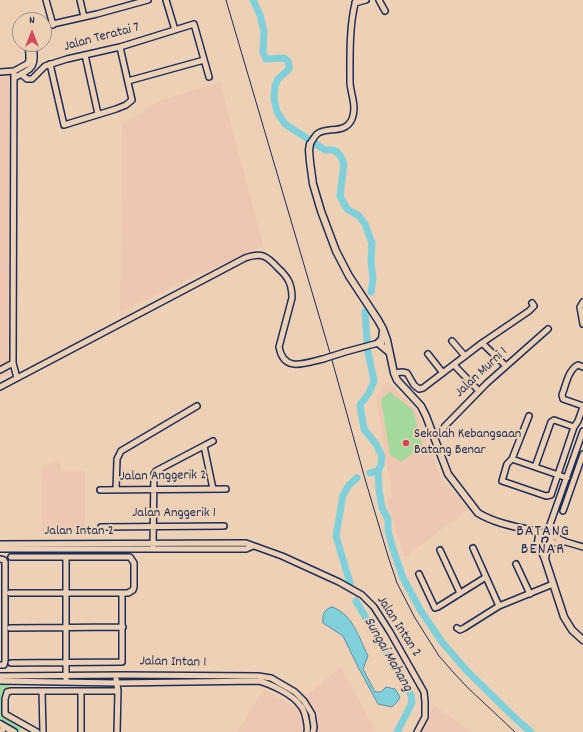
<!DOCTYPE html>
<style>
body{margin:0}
#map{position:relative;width:583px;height:732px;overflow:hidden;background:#eed1b4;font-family:Dekko,sans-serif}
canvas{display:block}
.north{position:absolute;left:12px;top:12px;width:40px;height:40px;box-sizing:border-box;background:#eed1b4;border:1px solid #9a9092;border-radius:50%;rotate:0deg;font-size:11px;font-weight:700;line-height:16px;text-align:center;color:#1b2f5e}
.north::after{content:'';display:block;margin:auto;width:14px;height:18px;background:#d1495b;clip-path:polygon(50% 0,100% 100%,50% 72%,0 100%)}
</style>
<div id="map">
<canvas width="583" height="732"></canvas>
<div class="north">N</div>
</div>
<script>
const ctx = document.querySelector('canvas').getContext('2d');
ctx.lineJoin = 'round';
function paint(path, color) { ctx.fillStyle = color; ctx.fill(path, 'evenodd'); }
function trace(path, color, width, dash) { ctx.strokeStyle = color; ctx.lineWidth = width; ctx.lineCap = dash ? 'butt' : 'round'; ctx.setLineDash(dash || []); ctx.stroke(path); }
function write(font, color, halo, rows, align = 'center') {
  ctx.font = font + ' Dekko,sans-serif'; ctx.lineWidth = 4; ctx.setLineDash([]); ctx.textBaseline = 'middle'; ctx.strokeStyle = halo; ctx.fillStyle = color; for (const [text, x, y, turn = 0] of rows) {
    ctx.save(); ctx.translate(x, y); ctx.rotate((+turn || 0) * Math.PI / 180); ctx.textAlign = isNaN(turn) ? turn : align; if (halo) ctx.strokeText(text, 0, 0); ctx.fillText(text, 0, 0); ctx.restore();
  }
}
paint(new Path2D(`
 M0 68 9 77 8 374 0 378Z
 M220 82 263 245 120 312 122 125 159 101Z
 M388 382 416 409 441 478 468 509 405 557 387 502 392 496 376 395Z
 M59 460 61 471H85V533H42L41 468Z
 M341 667 376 732H237L264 689 293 706Z
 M434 705 472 732H422Z`), '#edc7b1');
paint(new Path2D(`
 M390 392 413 410 422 445 402 462 390 455 381 399Z
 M0 682H7L10 689 5 692 4 695 3 714 24 726 19 732H16L0 722Z`), '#a4d99c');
const water = new Path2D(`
 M332 607C353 614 359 638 368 656L363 669 375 692H381L386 687 395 689 400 697 398 701 392 707 378 704 358 667 343 636 323 623C322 615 324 609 332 607Z`);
paint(water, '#80d0db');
trace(water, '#5890a9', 1);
trace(new Path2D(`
 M253 0 260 15 264 31 263 53 266 59 284 58 288 61 289 65V69L278 79 275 86 274 99 277 112 285 124 325 150H333L337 152 341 157 344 164 340 196 347 209 359 216 365 224 372 243 371 261 373 279 371 292
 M365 312 367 341
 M368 352 374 381 369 393 360 405 364 429 376 444 382 456 381 465 378 471 379 490 382 508 388 519V530L392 546 403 578 421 611 442 642 467 671 516 719 531 732
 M370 473 378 471
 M350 583 336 536 343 495 349 485 357 478
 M356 601 411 695 412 703 397 732`), '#80d0db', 7);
const minor = new Path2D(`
 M46 0 53 25
 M80 0 84 17
 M166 0 175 30
 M379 0 385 11
 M355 3 366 0
 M44 26 97 14 148 0
 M85 55 98 114
 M50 64 64 125 116 109 126 105 132 100 120 47
 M14 71 13 363 17 378
 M0 72 14 71 27 64 29 61V55L28 44
 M21 74 27 79H32L45 66 67 59 120 47 194 24 209 77
 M14 78C34 68 36 67 33 44
 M128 81 204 60
 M310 144C312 141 314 137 317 134 327 126 345 135 352 119 357 107 351 95 350 83 350 58 349 24 356 0
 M583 302 580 307 583 324
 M452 341 465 356
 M482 343 506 366
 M345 352 382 342
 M428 354 443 373
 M454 365 479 391
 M583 367 578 365C568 370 566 385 562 395L563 399 583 406
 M0 370 13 363
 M394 373 402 372 407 373 414 385 419 389 423 388 482 343 529 311 534 306 532 303
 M0 387 245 258C262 252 267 256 278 268 288 277 292 284 292 298L279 347C284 373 305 363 323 359
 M529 416 512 459 507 464 502 481 546 496 551 495 574 427 578 421 583 407
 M434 436 441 432 445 426 487 383 548 329
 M204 446 213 489
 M512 459 567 478
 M535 467 551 422 554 420 574 427
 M100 490 226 489
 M116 490 117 459 121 451 197 406
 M563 511 583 454
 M101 527 224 526
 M547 533 583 431
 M551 535 566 542 583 547
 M551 543 565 542
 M0 544 246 543 282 556 339 582 362 595 374 607 390 632 424 692 425 702V717L417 732
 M153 546 154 474 156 471 213 441
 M473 548 499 606
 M0 549H246L253 546
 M440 550 460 593
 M66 558V679
 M0 559 4 560 5 562V661L4 665H0
 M516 564 530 594
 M419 574 435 608 438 607 486 577
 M10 593H128L133 590 134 587V563L130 557H11
 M10 628 123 627
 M457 628 460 630 464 628 499 606 553 584
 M11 663 122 662V593
 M0 676 123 675 258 676 271 678 295 692 304 701 312 714 314 727 313 732
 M116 679 118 691 117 732
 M0 681 117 683 259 681C271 684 293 695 300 705 304 709 305 714 306 719 307 724 308 728 307 732
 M42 691 43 732
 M81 691V732
 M37 732 5 714V699L7 692 11 691H118`);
const tertiary = new Path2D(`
 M310 144 309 150 310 162 313 184 321 211 336 251 349 276 378 320 383 329 387 340 394 373 397 380 421 406 426 416 448 474 478 513C498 525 520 527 542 533
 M383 331 382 339 378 343 389 352
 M545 559 547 546C552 543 552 540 551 535L545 533 540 535 539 536 538 542 545 559 564 617 572 630 583 640
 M0 724 14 732
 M0 731 2 732`);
trace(minor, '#1b2f5e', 8);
trace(tertiary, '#1b2f5e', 9);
trace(minor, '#eed1b4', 5);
trace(tertiary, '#eed1b4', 6);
trace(new Path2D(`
 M226 0 330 353 365 479 388 556 397 583 415 618 439 656 454 673 467 687 515 732`), '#1b2f5e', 1);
const minorBridge = new Path2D(`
 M323 359 345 352`);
trace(minorBridge, '#1b2f5e', 8, []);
trace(minorBridge, '#eed1b4', 5);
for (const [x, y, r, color] of [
 [406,443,4,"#d1495b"]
]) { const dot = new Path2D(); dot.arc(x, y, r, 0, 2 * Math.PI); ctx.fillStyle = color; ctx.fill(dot); trace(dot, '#eed1b4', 1.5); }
write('14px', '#1b2f5e', '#eed1b4', [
 ["Jalan Teratai 7",102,38,-15],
 ["Jalan Murni 1",482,373,-43],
 ["Jalan Anggerik 2",163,477,-1],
 ["Jalan Anggerik 1",174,514],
 ["Jalan Intan 2",79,532],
 ["Jalan Intan 2",398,627,57],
 ["Jalan Intan 1",173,663,1]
]);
write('14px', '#1b2f5e', '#eed1b4', [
 ["Sekolah Kebangsaan",414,435],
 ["Batang Benar",414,451]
], 'left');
write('italic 15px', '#253f6a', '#eed1b4', [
 ["Sungai Mahang",387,655,60]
]);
ctx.letterSpacing = '1px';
write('16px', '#1b2f5e', '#eed1b4', [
 ["BATANG",543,533],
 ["BENAR",543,551]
]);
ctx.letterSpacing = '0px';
</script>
